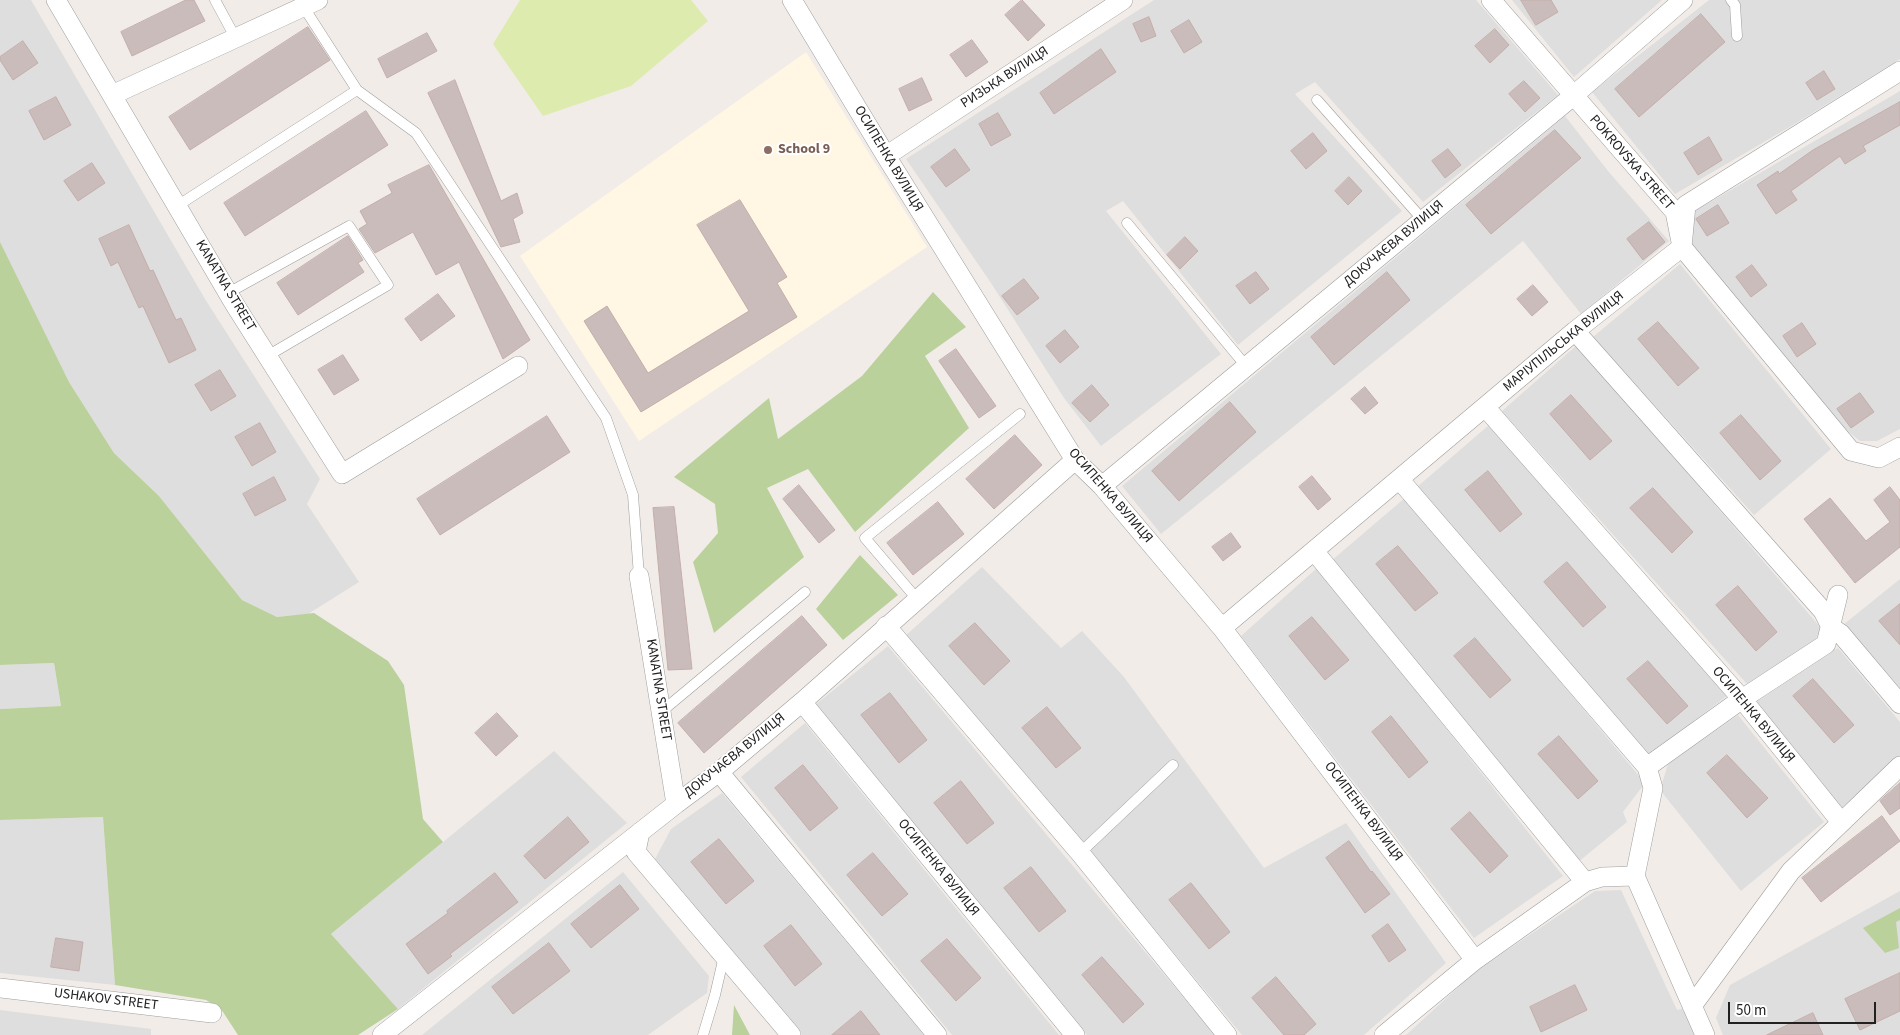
<!DOCTYPE html>
<meta charset="utf-8">
<style>
body{margin:0}
#map{position:relative;width:1900px;height:1035px;overflow:hidden;background:#f1ece8;font-family:"Source Sans 3",sans-serif}
canvas{display:block}
.scale{position:absolute;left:1728px;top:1002px;width:148px;height:22px;box-sizing:border-box;border:2px solid #212121;border-top:0;padding-left:6px;font-size:15px;line-height:18px;white-space:nowrap;color:#212121;-webkit-text-stroke:4px #fff;paint-order:stroke}
</style>
<div id="map">
<canvas width="1900" height="1035"></canvas>
<div class="scale">50 m</div>
</div>
<script>
const ctx = document.querySelector('canvas').getContext('2d');
ctx.lineJoin = 'round';
function paint(path, color) { ctx.fillStyle = color; ctx.fill(path, 'evenodd'); }
function trace(path, color, width, dash) { ctx.strokeStyle = color; ctx.lineWidth = width; ctx.lineCap = dash ? 'butt' : 'round'; ctx.setLineDash(dash || []); ctx.stroke(path); }
function write(font, color, halo, rows, align = 'center') {
  ctx.font = font + ' "Source Sans 3",sans-serif'; ctx.lineWidth = 4; ctx.setLineDash([]); ctx.textBaseline = 'middle'; ctx.strokeStyle = halo; ctx.fillStyle = color; for (const [text, x, y, turn = 0] of rows) {
    ctx.save(); ctx.translate(x, y); ctx.rotate((+turn || 0) * Math.PI / 180); ctx.textAlign = isNaN(turn) ? turn : align; if (halo) ctx.strokeText(text, 0, 0); ctx.fillText(text, 0, 0); ctx.restore();
  }
}
paint(new Path2D(`
 M0 0H31L205 299 320 479 307 504 359 582 308 614 277 617 242 600 159 496 114 453 69 382 38 321 0 243Z
 M1154 0H1476L1558 95 1423 202 1315 82 1295 94 1402 211 1238 345 1123 201 1106 211 1221 354 1101 446 1064 398 991 283 906 159Z
 M1512 0H1662L1574 77Z
 M1709 0H1900V59L1788 128 1675 194 1592 92Z
 M1900 91V429L1877 441H1860L1839 424 1686 241 1695 211Z
 M1565 116 1608 171 1669 241 1581 314 1523 241 1161 534 1122 486Z
 M1680 264 1831 449 1754 515 1593 337Z
 M1577 345 1821 628 1814 643 1747 684 1502 411Z
 M1489 425 1728 695 1649 755 1417 487Z
 M1406 497 1645 783 1623 812 1627 822 1577 863 1331 561Z
 M982 567 1061 648 1082 631 1124 677 1264 868 1346 823 1446 963 1364 1035H1242L1093 855 904 637Z
 M1318 567 1563 876 1474 938 1241 636Z
 M1900 579V692L1843 625Z
 M888 646 1215 1035H1087L815 705Z
 M1838 648 1900 722V756L1840 809 1753 704Z
 M54 663 61 706 0 709V665Z
 M1738 715 1824 822 1741 891 1660 790 1668 764Z
 M805 723 1059 1035H952L741 777Z
 M554 751 627 823 398 1009 331 934Z
 M722 793 924 1035H802L655 859 671 829Z
 M103 817 115 985 0 973V820Z
 M623 872 709 976 707 993 648 1035H422Z
 M1621 890 1677 1010 1685 1008 1697 1035H1406L1476 971 1595 891Z
 M1900 891V1035H1723L1716 1018 1730 985Z
 M0 1010 151 1029V1035H0Z`), '#dfdede');
paint(new Path2D(`
 M806 52 927 247 639 441 520 256Z`), '#fff7e3');
paint(new Path2D(`
 M520 0H691L708 21 631 86 543 116 493 44Z`), '#ddebae');
paint(new Path2D(`
 M0 242 69 382 114 453 159 496 242 600 277 617 314 613 388 661 404 685 423 819 443 842 331 934 398 1009 358 1035H238L221 1009 206 1000 115 985 103 817 0 820V709L61 706 54 663 0 665Z
 M933 292 966 327 925 356 969 428 855 532 808 469 767 488 804 557 714 633 693 562 718 533 715 504 674 477 769 398 778 439 862 376Z
 M860 555 898 595 843 640 816 609Z
 M1900 908V920L1896 922 1899 948 1885 953 1863 928Z
 M734 1005 750 1035H732Z`), '#bad19c');
const building = new Path2D(`
 M186 0H194L205 21 132 56 121 32Z
 M1022 0 1045 25 1028 41 1005 15Z
 M1521 0H1551L1558 12 1536 25Z
 M1701 14 1725 42 1639 117 1615 89Z
 M1149 17 1156 36 1141 42 1133 24Z
 M1189 20 1202 42 1184 53 1171 31Z
 M308 27 330 60 190 150 169 117Z
 M1495 29 1509 45 1490 63 1475 46Z
 M427 33 437 51 387 78 378 59Z
 M972 40 988 62 966 77 950 55Z
 M23 41 38 63 13 80 0 60V57Z
 M1101 49 1116 72 1054 114 1040 93Z
 M1824 71 1835 89 1817 100 1806 83Z
 M922 78 932 100 909 111 899 89Z
 M455 80 501 201 517 193 523 213 513 219 520 242 501 247 428 93Z
 M1524 81 1540 98 1525 112 1509 94Z
 M56 97 71 125 44 140 29 111Z
 M1900 102V125L1863 146 1866 151 1845 164 1840 156 1791 191 1797 200 1776 214 1757 185 1778 171 1779 174 1813 150Z
 M366 111 388 145 245 236 224 203Z
 M998 113 1011 135 991 146 979 124Z
 M1555 130 1581 158 1491 234 1466 205Z
 M1313 133 1327 151 1306 169 1291 151Z
 M1709 137 1722 160 1698 175 1684 153Z
 M955 149 970 170 946 187 931 167Z
 M1448 149 1461 165 1445 178 1432 161Z
 M92 163 105 183 78 201 64 181Z
 M429 165 530 340 503 359 459 262 436 275 413 232 375 253 359 229 367 224 360 211 392 193 388 185Z
 M1349 177 1362 191 1348 205 1335 191Z
 M740 200 787 277 777 283 797 317 641 412 584 321 607 306 648 373 749 311 697 225Z
 M1718 205 1729 223 1707 236 1696 219Z
 M1649 222 1665 242 1643 260 1627 239Z
 M129 225 150 271 153 270 176 320 181 318 196 350 169 363 143 306 139 308 118 262 111 266 99 239Z
 M348 236 363 260 358 263 364 272 298 315 277 283Z
 M1185 237 1198 251 1180 269 1167 255Z
 M1752 265 1767 285 1751 297 1736 277Z
 M1256 272 1269 289 1250 304 1236 286Z
 M1387 272 1410 300 1334 365 1311 337Z
 M1024 279 1039 298 1017 315 1002 296Z
 M1533 285 1548 302 1532 316 1517 299Z
 M438 294 455 316 421 341 405 319Z
 M1658 322 1699 368 1678 386 1638 339Z
 M1802 323 1816 344 1797 357 1783 336Z
 M1065 330 1079 347 1060 363 1046 346Z
 M956 349 996 406 979 418 939 361Z
 M343 355 359 380 334 395 318 370Z
 M220 370 236 396 211 411 195 385Z
 M1092 385 1109 405 1090 422 1072 403Z
 M1365 387 1378 403 1365 414 1351 399Z
 M1860 393 1874 412 1851 428 1837 409Z
 M1571 395 1612 441 1590 460 1550 414Z
 M1230 402 1256 432 1179 501 1152 471Z
 M1741 415 1781 461 1760 480 1720 433Z
 M547 416 570 452 440 535 417 499Z
 M260 423 276 452 252 466 235 437Z
 M1015 435 1042 465 994 509 966 479Z
 M1488 471 1522 514 1500 532 1465 490Z
 M1312 476 1331 499 1318 510 1299 487Z
 M274 477 286 500 255 516 243 494Z
 M799 485 835 530 819 543 783 499Z
 M1890 487 1900 500V547L1855 583 1804 519 1830 498 1866 541 1890 522 1874 500Z
 M1653 488 1693 532 1672 553 1630 508Z
 M938 502 964 534 913 575 887 543Z
 M674 507 692 669 668 670 653 508Z
 M1231 533 1241 547 1223 561 1212 547Z
 M1398 546 1438 593 1415 611 1376 564Z
 M1567 562 1606 607 1583 627 1544 582Z
 M1738 586 1777 632 1756 651 1716 605Z
 M1900 604V645L1879 621Z
 M802 616 827 645 704 753 678 723Z
 M1312 617 1349 660 1325 680 1289 636Z
 M975 623 1010 661 984 685 949 646Z
 M1475 638 1511 680 1490 698 1454 656Z
 M1648 661 1688 706 1667 724 1627 679Z
 M1813 679 1854 725 1834 743 1793 696Z
 M890 693 927 740 899 763 861 715Z
 M1047 707 1081 748 1056 768 1022 728Z
 M497 713 518 736 496 756 475 733Z
 M1391 716 1428 762 1409 778 1372 732Z
 M1559 736 1598 781 1578 799 1538 754Z
 M1727 755 1768 798 1747 818 1707 773Z
 M803 765 838 808 810 831 775 788Z
 M961 781 994 823 967 844 934 803Z
 M1900 783V808L1890 815 1880 801Z
 M1470 812 1508 856 1490 873 1451 829Z
 M1882 816 1900 841 1821 902 1802 878Z
 M568 817 589 842 545 879 524 856Z
 M719 839 754 881 726 904 691 862Z
 M1349 841 1371 872 1372 871 1390 894 1365 913 1326 858Z
 M873 853 908 894 882 916 847 875Z
 M1031 867 1066 911 1039 932 1004 888Z
 M495 873 518 902 450 954 452 956 428 974 406 944 448 913 447 911Z
 M1191 883 1230 932 1209 949 1169 900Z
 M620 885 639 909 591 948 571 924Z
 M1388 924 1406 950 1389 962 1372 936Z
 M791 925 822 964 795 986 764 946Z
 M56 938 83 942 79 971 51 967Z
 M947 939 981 978 956 1001 921 961Z
 M549 943 570 971 513 1014 492 987Z
 M1102 957 1144 1004 1123 1023 1082 975Z
 M1900 973V1011L1860 1030 1845 999Z
 M1276 977 1316 1024 1304 1035H1284L1252 998Z
 M1575 985 1587 1010 1541 1032 1530 1007Z
 M861 1011 880 1035H832Z
 M1813 1013 1823 1035H1767Z`);
paint(building, '#c9bcbb');
trace(building, '#c4aeaa', 1);
const service = new Path2D(`
 M215 0 235 37
 M1731 0 1735 5 1737 36
 M303 6 357 90
 M1317 100 1423 220
 M177 206 357 90 416 133 606 418 633 495 639 576
 M1127 223 1246 366
 M228 293 349 226 388 285 269 355
 M917 599 865 538 1020 414
 M661 712 805 592
 M1080 853 1173 765
 M703 1035 715 995 724 956`);
const minor = new Path2D(`
 M56 0 235 305 342 474 518 366
 M792 0 886 156 1075 460 1102 486 1222 628 1475 960
 M1491 0 1675 212 1682 247 1851 451 1879 458 1900 447
 M112 95 318 0
 M886 156 1123 0
 M1575 331 1823 611 1831 627 1841 634 1900 704
 M1485 407 1742 699 1841 822
 M1399 479 1647 767
 M1102 486 1573 96 1683 0
 M1314 551 1585 882
 M639 576 676 804
 M886 626 1080 853 1227 1035
 M1222 628 1575 331 1682 247 1686 205 1900 71
 M802 702 1075 1035
 M719 772 937 1035
 M640 832 636 852 791 1035
 M0 988 212 1013
 M1692 1006 1791 871 1900 766
 M382 1035 676 804 719 772 802 702 1075 460
 M1384 1035 1475 960 1585 882 1602 877 1635 876
 M1705 1035 1635 876 1653 788 1647 767 1742 699 1826 644 1838 595`);
trace(service, '#9e9e9e', 11);
trace(minor, '#9e9e9e', 20);
trace(service, '#fff', 10);
trace(minor, '#fff', 19);
for (const [x, y, r, color] of [
 [768,150,5,"#8d6e63"]
]) { const dot = new Path2D(); dot.arc(x, y, r, 0, 2 * Math.PI); ctx.fillStyle = color; ctx.fill(dot); trace(dot, '#fff', 2); }
write('14px', '#212121', '#fff', [
 ["РИЗЬКА ВУЛИЦЯ",1005,78,-33],
 ["ОСИПЕНКА ВУЛИЦЯ",888,159,59],
 ["POKROVSKA STREET",1631,163,49],
 ["ДОКУЧАЄВА ВУЛИЦЯ",1394,244,-40],
 ["KANATNA STREET",225,286,59],
 ["МАРІУПІЛЬСЬКА ВУЛИЦЯ",1564,342,-39],
 ["ОСИПЕНКА ВУЛИЦЯ",1110,496,49],
 ["KANATNA STREET",658,690,81],
 ["ОСИПЕНКА ВУЛИЦЯ",1753,715,50],
 ["ДОКУЧАЄВА ВУЛИЦЯ",735,756,-39],
 ["ОСИПЕНКА ВУЛИЦЯ",1363,812,53],
 ["ОСИПЕНКА ВУЛИЦЯ",938,868,51],
 ["USHAKOV STREET",106,1000,7]
]);
write('bold 14px', '#785e54', '#fff', [
 ["School 9",778,150]
], 'left');
</script>
